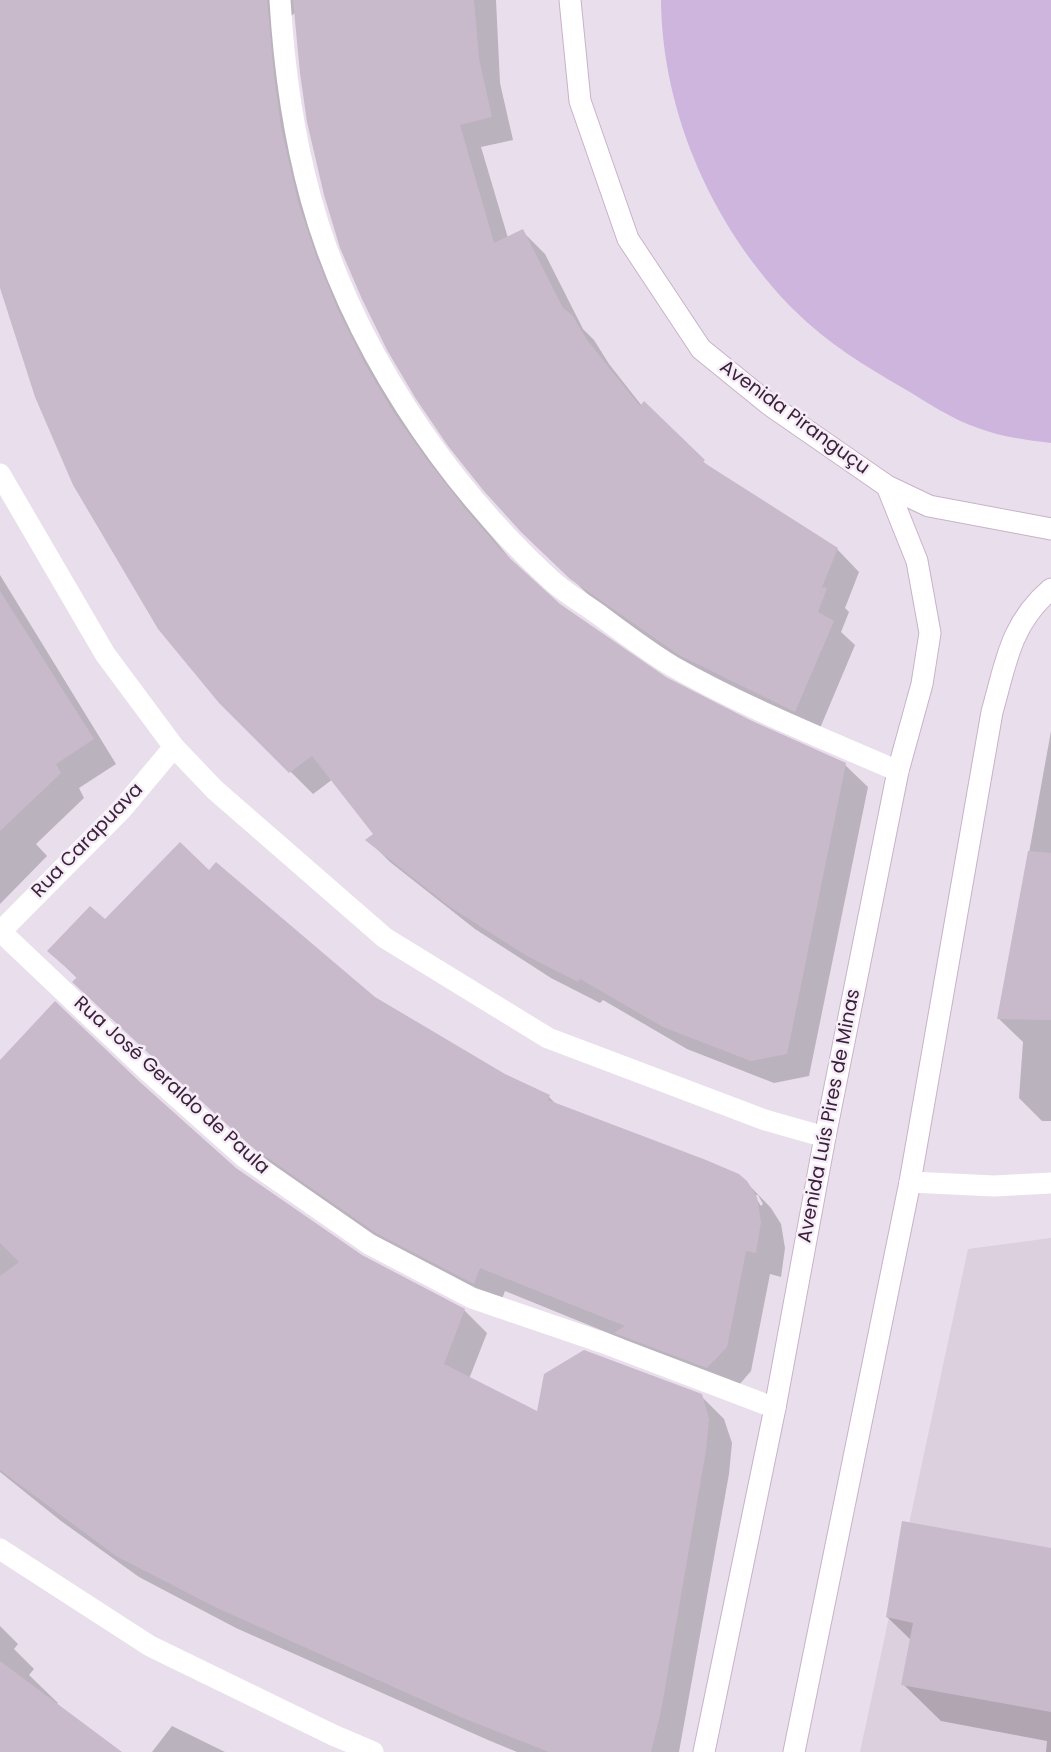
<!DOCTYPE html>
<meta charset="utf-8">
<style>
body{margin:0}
canvas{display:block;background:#e9deeb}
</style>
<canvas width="1051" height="1752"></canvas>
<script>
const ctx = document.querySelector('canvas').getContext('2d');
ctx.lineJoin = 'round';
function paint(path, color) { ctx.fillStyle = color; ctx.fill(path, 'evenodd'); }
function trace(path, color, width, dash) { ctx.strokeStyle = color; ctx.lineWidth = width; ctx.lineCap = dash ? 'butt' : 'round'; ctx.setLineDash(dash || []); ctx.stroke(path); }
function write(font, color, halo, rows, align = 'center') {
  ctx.font = font + ' Poppins,sans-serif'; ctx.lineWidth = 5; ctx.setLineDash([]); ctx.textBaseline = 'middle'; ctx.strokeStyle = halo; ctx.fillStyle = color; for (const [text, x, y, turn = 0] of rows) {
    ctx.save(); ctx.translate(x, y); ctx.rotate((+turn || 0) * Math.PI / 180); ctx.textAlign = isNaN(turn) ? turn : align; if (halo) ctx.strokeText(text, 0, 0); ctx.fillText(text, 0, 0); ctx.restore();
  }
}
paint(new Path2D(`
 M1051 1238V1752H860L968 1249Z`), '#dccfde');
paint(new Path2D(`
 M661 0H1051V443C1027 440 1001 437 978 428 951 419 927 402 903 388 865 366 826 342 795 311 714 230 662 114 661 0Z`), '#cdb5dd');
paint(new Path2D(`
 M0 0H496L500 83 513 140 481 147 508 238 522 231 545 254 583 329 594 340 609 364 642 406 644 404 713 471 837 549 859 572 845 608 849 612 841 632 855 645 818 733 703 677 595 601 546 554 296 12 291 16 289 24 320 226 416 437 449 485 517 567 553 601 664 679 749 722 845 765 868 787 809 1076 774 1083 687 1049 603 1000 600 1003 551 978 475 929 390 862 368 840 375 834 333 779 313 794 221 702 0 278Z
 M0 575 116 764 79 788 84 798 36 844 47 856 0 904Z
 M1051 731V1121H1042L1019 1098 1023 1042 999 1019Z
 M210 872 374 999 504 1075 549 1097 558 1106 746 1182 771 1208 781 1224 785 1248 781 1277 770 1274 751 1371 733 1392 641 1357 623 1339 505 1291 499 1307 402 1257 279 1171 99 1006 78 979 49 951 105 921ZM754 1195H758L763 1204 761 1206Z
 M0 1063 140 1084 235 1169 361 1256 464 1310 487 1333 469 1379 538 1414 701 1396 724 1419 732 1443 729 1474 679 1752H517L488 1740 236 1628 139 1577 61 1521 0 1472Z
 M1051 1564V1752H1046L1047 1741 941 1721 903 1684 911 1640 887 1617Z
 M0 1626 18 1644 14 1649 34 1669 29 1675 58 1703 56 1705 119 1752H0Z
 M172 1726 225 1752H152Z`), '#0003');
paint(new Path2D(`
 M0 0H267L274 76 281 127 298 202 316 256 338 310 364 362 394 413 428 461 464 507 501 550 560 604 666 677 750 720 846 763 787 1054 751 1061 663 1027 580 979 578 982 527 956 450 907 365 840 373 834 312 756 289 773 219 703 158 629 73 485 35 397 0 288Z
 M293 0H474L479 59 492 117 460 125 494 243 523 229 563 308 572 315 587 340 640 406 644 401 705 460 703 462 838 548 822 587 827 588 818 612 834 621 795 712 679 655 570 579 521 532 483 490 448 446 416 399 387 350 362 299 340 248 324 195 307 122 300 73Z
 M0 591 94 739 56 764 61 773 0 831Z
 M180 842 209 870 216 862 375 997 505 1074 550 1095 548 1100 706 1160 739 1174 747 1181 757 1197 761 1222 756 1253 746 1251 727 1347 707 1368 614 1333 625 1326 480 1268 474 1284 376 1233 252 1147 159 1063 72 982 77 977 47 951 90 906 105 919Z
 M1028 851 1051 853V1020L997 1019Z
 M55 1001 141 1083 236 1168 362 1255 465 1309 444 1364 537 1411 544 1374 584 1350 702 1394 709 1419 706 1450 661 1711 651 1752H549L463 1718 217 1608 116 1556 0 1470V1276L19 1262 0 1243V1060Z
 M902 1521 1051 1548V1712L901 1685 913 1623 886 1617Z
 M0 1661 122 1752H0Z`), '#c9bacb');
const secondary = new Path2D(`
 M570 0 580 101 628 239 701 349 770 405 887 486 929 506 1051 529
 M704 1752 775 1408 825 1137 898 771 922 684 930 633 917 561 887 486
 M794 1752 910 1182 992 712C1006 663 1010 624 1051 589`);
trace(secondary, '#cab1cb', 23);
trace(new Path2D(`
 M280 0C284 67 293 133 311 199 350 341 443 481 551 580 565 593 583 603 598 614 622 632 647 651 672 666 744 707 822 738 898 771
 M0 474 105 654 174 747 215 790 385 938 548 1038 765 1120 825 1137
 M0 931 150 1073 244 1157 369 1244 472 1298 604 1343 775 1408
 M0 932 122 809 174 747
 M910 1182 994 1186 1051 1183
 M0 1549 150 1646 333 1735 373 1752`), '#fff', 21);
trace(secondary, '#fff', 21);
write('19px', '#3b1e3a', '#f5eef7', [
 ["Avenida Piranguçu",794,418,36],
 ["Rua Carapuava",88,841,-46],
 ["Rua José Geraldo de Paula",171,1086,42],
 ["Avenida Luís Pires de Minas",830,1116,-79]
]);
</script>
